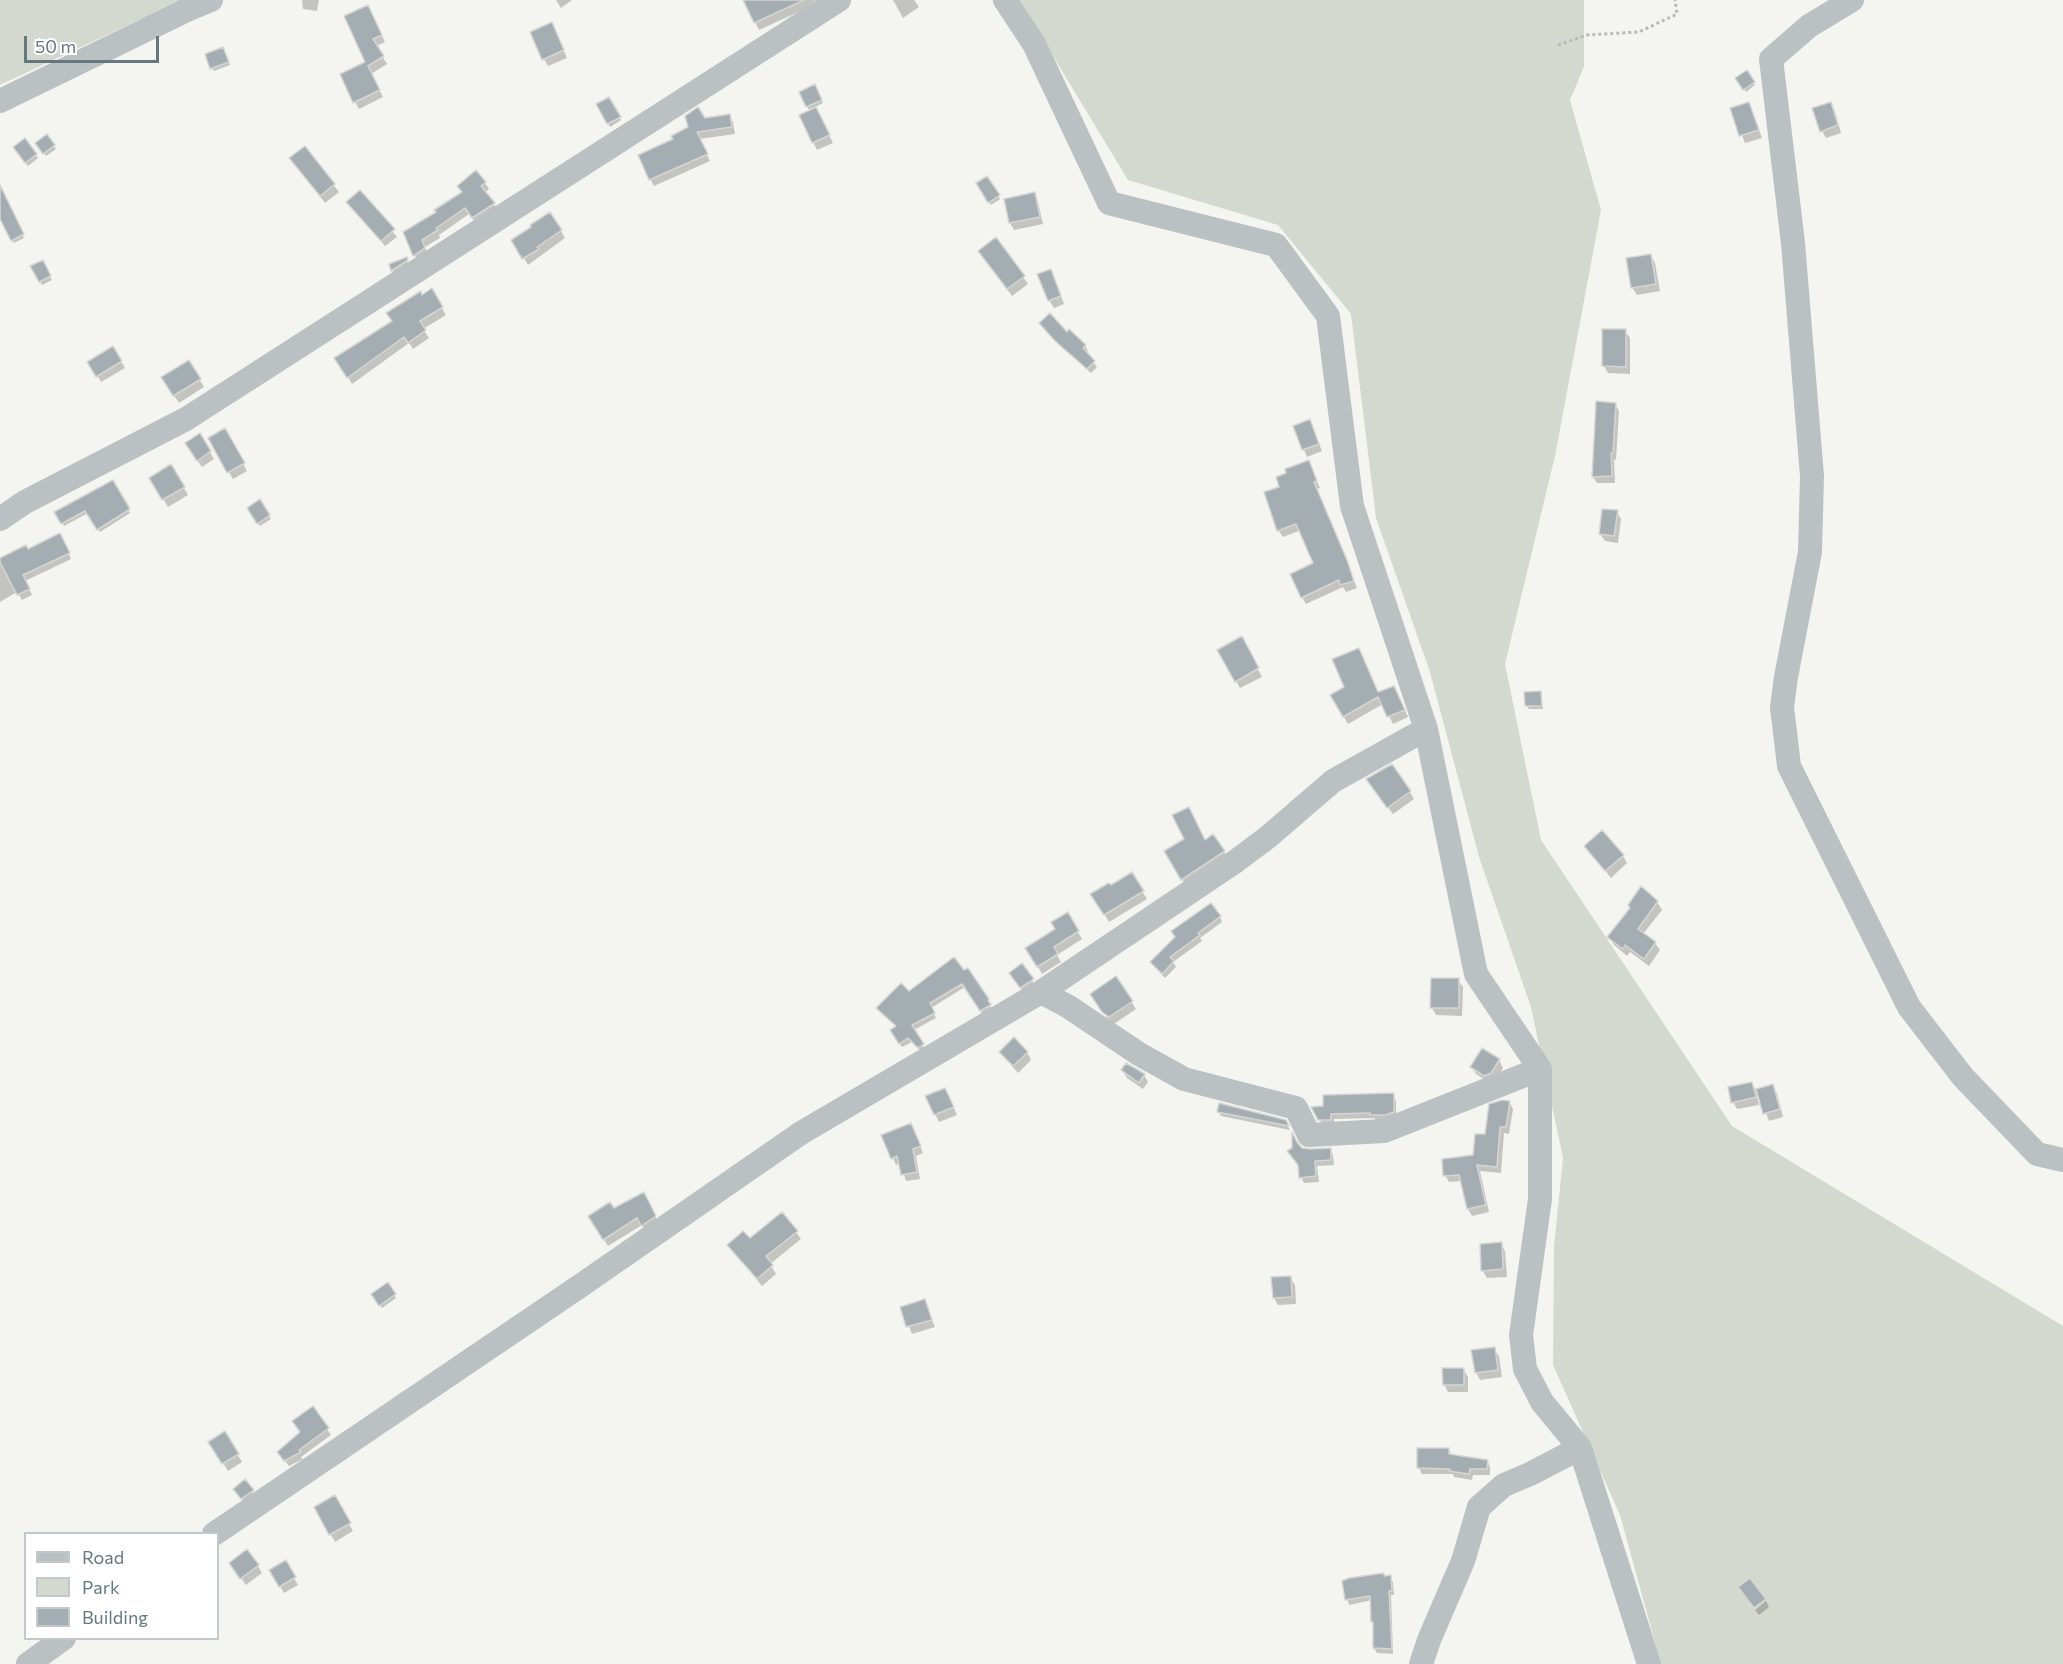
<!DOCTYPE html>
<style>
body{margin:0}
#map{position:relative;width:2063px;height:1664px;overflow:hidden;background:#f4f4f0;font-family:Commissioner,sans-serif}
canvas{display:block}
.legend{position:absolute;left:24px;top:1532px;width:195px;height:108px;box-sizing:border-box;background:#fff;border:2px solid #c1c9cc;margin:0;padding:8px 10px;list-style:none;font-size:18px;color:#657880}
.legend li{display:flex;align-items:center;gap:12px;height:30px}
.legend b{width:30px;border:2px solid #c1c9cc}
.scale{position:absolute;left:24px;top:36px;width:135px;height:27px;box-sizing:border-box;border:3px solid #657880;border-top:0;padding-left:8px;font-size:18px;line-height:21px;white-space:nowrap;color:#657880;-webkit-text-stroke:4px #fff;paint-order:stroke}
</style>
<div id="map">
<canvas width="2063" height="1664"></canvas>
<ul class="legend">
<li><b style="height:8px;background:#bbc0c2"></b>Road</li>
<li><b style="height:16px;background:#d4d9d0"></b>Park</li>
<li><b style="height:16px;background:#a4adb1"></b>Building</li>
</ul>
<div class="scale">50 m</div>
</div>
<script>
const ctx = document.querySelector('canvas').getContext('2d');
ctx.lineJoin = 'round';
function paint(path, color) { ctx.fillStyle = color; ctx.fill(path, 'evenodd'); }
function trace(path, color, width, dash) { ctx.strokeStyle = color; ctx.lineWidth = width; ctx.lineCap = dash ? 'butt' : 'round'; ctx.setLineDash(dash || []); ctx.stroke(path); }
paint(new Path2D(`
 M0 0H188L139 20 0 85Z
 M1019 0H1584V67L1570 100 1601 210 1555 456 1505 664 1541 840 1732 1126 2063 1326V1664H1661L1620 1515 1553 1365 1554 1247 1563 1158 1531 1007 1479 857 1430 672 1376 518 1351 314 1278 225 1128 180Z`), '#d4d9d0');
paint(new Path2D(`
 M302 0H319L317 11 303 9Z
 M556 0H572L561 8Z
 M752 0H816L803 10 759 30 755 22Z
 M893 0H914L919 7 903 18Z
 M371 14 385 42 376 46 387 64 371 74 383 97 359 109 355 102 367 62Z
 M555 31 567 58 548 66 544 59Z
 M225 52 230 65 214 71 212 68Z
 M1746 72 1755 85 1746 92 1737 78Z
 M815 86 823 103 815 107 833 143 817 150 813 142 810 111 807 106Z
 M608 99 621 120 610 127 598 105Z
 M1749 103 1762 138 1745 143 1732 109Z
 M1831 103 1835 111 1841 133 1826 138 1822 131Z
 M729 115 733 122 735 134 699 139 710 161 654 186 650 179 675 140 704 120Z
 M47 136 56 149 46 156 39 146Z
 M25 140 38 158 28 166 17 151Z
 M305 148 339 192 325 203 291 158Z
 M987 178 1000 199 991 205 978 184Z
 M485 183 489 189 485 193 498 210 477 224 469 214 439 235 440 238 425 247 428 256 418 262 404 232Z
 M360 192 397 237 385 246 348 203Z
 M0 194 12 211 24 238 14 243 0 217Z
 M1034 194 1038 202 1043 224 1014 230 1010 223Z
 M561 231 565 238 528 265 513 240Z
 M1651 256 1655 263 1660 291 1637 295 1632 287Z
 M406 259 408 263 394 273 392 270Z
 M984 259 1023 277 1028 284 1012 296Z
 M42 262 52 280 42 285 32 267Z
 M1054 278 1064 304 1054 308 1049 300Z
 M431 290 446 315 423 329 429 338 413 349 409 343 352 384 336 358 393 322Z
 M1041 323 1067 334 1085 346 1088 351 1086 353 1097 367 1091 373 1060 346Z
 M1625 331 1630 338V374L1608 373 1604 366Z
 M113 348 125 368 101 382 89 362Z
 M189 362 204 387 179 403 167 385Z
 M1615 404 1619 411 1616 460 1614 459 1615 483H1597L1593 477Z
 M1310 421 1322 451 1307 457 1295 427Z
 M224 430 247 471 233 479 210 439Z
 M200 436 214 459 202 467 191 451Z
 M1308 462 1320 488 1317 489 1357 588 1346 592 1343 587 1306 604 1302 597 1315 564 1301 530 1283 537 1278 530 1281 488 1288 474Z
 M171 466 188 495 168 507 151 478Z
 M112 482 130 513 100 532 88 513 64 526 56 513Z
 M260 501 271 519 260 526 249 508Z
 M1617 512 1621 519 1618 543 1605 541 1600 534Z
 M63 541 71 559 25 581 32 595 22 600 17 592 0 602V564L27 551Z
 M1241 638 1262 677 1240 688 1219 650Z
 M1541 692 1543 709H1529L1527 706Z
 M1379 694 1398 695 1408 717 1393 724 1383 704 1348 724 1332 696Z
 M1372 787 1410 792 1414 799 1393 814Z
 M1213 836 1228 858 1186 886 1166 852 1205 842Z
 M1586 846 1623 856 1627 863 1611 878Z
 M1131 874 1147 899 1109 922 1097 902Z
 M1641 888 1657 902 1662 910 1643 934 1655 943 1660 950 1649 966 1630 952 1627 956 1614 945 1609 937 1632 909Z
 M1067 914 1082 939 1057 955 1061 962 1042 974 1027 948 1056 930Z
 M1220 917 1222 922 1200 938 1202 941 1173 962 1176 967 1165 978 1155 967 1152 962 1177 937Z
 M954 959 988 1000 992 1010 983 1015 965 987 931 1008 936 1018 914 1030 925 1049 921 1051 912 1042 902 1047 892 1030 897 1027 878 1008 909 993Z
 M1021 965 1037 988 1026 994 1015 981Z
 M1458 980 1463 987 1462 1016 1436 1015 1432 1008Z
 M1131 1001 1136 1009 1114 1024 1109 1020 1096 1002Z
 M1000 1052H1027L1031 1060 1018 1073Z
 M1499 1060 1503 1068 1495 1081 1490 1083 1476 1074 1472 1067Z
 M1123 1071 1144 1075 1148 1082 1143 1089 1127 1078Z
 M1752 1084 1756 1090 1772 1085 1777 1093 1783 1117 1769 1121 1760 1097H1757L1759 1105 1737 1109 1733 1102Z
 M1393 1095 1396 1101V1118L1376 1121 1374 1118 1334 1119V1125L1323 1126 1314 1108Z
 M927 1097H949L957 1115 939 1122Z
 M1509 1102 1513 1109 1509 1134 1504 1133 1501 1173 1480 1171 1489 1212 1472 1216 1468 1209 1462 1181 1449 1182 1445 1175 1475 1157Z
 M1218 1111 1285 1121 1290 1130 1221 1116Z
 M914 1131 923 1153 916 1156 920 1179 906 1181 900 1163 896 1165 893 1158Z
 M1302 1149 1330 1150 1333 1155 1334 1165 1317 1166 1319 1182 1304 1183 1301 1177Z
 M644 1194 659 1224 647 1233 642 1225 608 1246 590 1216 614 1210Z
 M796 1232 801 1239 770 1264 776 1274 762 1286 729 1245Z
 M1501 1244 1505 1251 1507 1277 1487 1278 1483 1271Z
 M1290 1277 1295 1285 1296 1304 1278 1305 1274 1298Z
 M388 1284 396 1298 382 1308 373 1294Z
 M924 1301 935 1327 912 1334 902 1308Z
 M1494 1349 1499 1356 1502 1377 1480 1380 1476 1372Z
 M1463 1369 1468 1377V1392H1448L1444 1384Z
 M327 1429 331 1435 301 1457 303 1459 289 1466 283 1458Z
 M224 1433 242 1462 228 1471 210 1442Z
 M1448 1449 1452 1456 1487 1461 1490 1467V1475H1473L1472 1480 1454 1477 1453 1474H1422L1419 1468Z
 M252 1491 254 1494 244 1501 236 1492Z
 M334 1497 353 1531 335 1542 316 1508Z
 M285 1562 298 1585 284 1593 271 1570Z
 M258 1566 262 1573 246 1585 235 1570Z
 M1390 1577 1393 1582 1394 1595H1391L1393 1654 1377 1653 1374 1648 1375 1624 1372 1600 1349 1605 1343 1582Z
 M1766 1601 1769 1607 1759 1615 1755 1610Z`), '#0003');
const building = new Path2D(`
 M743 0H804L754 23Z
 M368 5 382 35 373 39 384 56 368 66 380 90 353 103 340 74 365 62 344 16Z
 M552 22 564 50 542 60 530 32Z
 M223 47 229 62 210 69 205 54Z
 M1747 70 1755 82 1743 90 1735 78Z
 M815 84 822 100 806 107 799 92Z
 M609 97 621 117 607 124 596 104Z
 M1749 102 1759 130 1739 136 1730 108Z
 M1831 102 1838 125 1820 132 1812 108Z
 M698 107 705 118 730 114 732 127 697 132 708 154 649 180 638 155 673 139 671 136 688 127 685 116Z
 M816 107 830 135 812 143 799 115Z
 M47 134 55 145 43 154 35 143Z
 M25 138 37 154 25 163 13 147Z
 M305 146 335 184 320 196 289 158Z
 M476 170 486 182 481 186 495 203 472 218 465 208 436 228 438 230 422 240 425 248 413 256 403 232 436 212 434 210 462 192 457 186Z
 M987 176 1000 195 988 203 976 183Z
 M0 185 24 234 11 241 0 219Z
 M360 190 395 229 381 241 346 202Z
 M1035 192 1040 217 1009 223 1004 199Z
 M550 212 562 230 537 247 539 249 522 259 511 240 531 227 530 225Z
 M996 237 1025 276 1007 289 978 251Z
 M1651 254 1656 284 1631 288 1626 258Z
 M407 257 408 260 391 271 389 264Z
 M43 260 51 276 39 282 30 266Z
 M1051 269 1061 296 1048 301 1037 274Z
 M432 288 443 307 420 321 426 330 408 343 404 337 347 378 334 358 392 321 386 313 421 291 422 295Z
 M1050 313 1067 332 1069 329 1086 345 1083 348 1095 361 1087 369 1055 341 1039 323Z
 M1602 329H1626V367L1602 366Z
 M113 346 122 361 96 377 87 362Z
 M189 360 201 379 173 396 161 377Z
 M1596 401 1616 403 1613 453H1611L1612 476 1592 477Z
 M1310 419 1319 444 1302 450 1293 426Z
 M225 428 245 463 227 473 208 438Z
 M200 433 211 451 197 461 185 443Z
 M1309 460 1317 481 1314 482 1347 560 1354 581 1340 585 1339 580 1301 598 1290 574 1313 563 1296 524 1277 531 1264 492 1279 487 1276 477 1286 473 1285 469Z
 M171 464 185 487 162 500 149 478Z
 M113 480 130 509 97 530 85 511 61 524 54 512Z
 M260 499 270 515 257 524 247 508Z
 M1602 509 1618 510 1614 536 1599 534Z
 M60 533 70 553 23 575 30 589 17 595 0 562V558L26 545 28 549Z
 M1242 636 1259 668 1235 682 1217 650Z
 M1359 648 1378 692 1394 686 1405 710 1387 717 1378 697 1343 717 1330 695 1344 687 1332 659Z
 M1541 691 1542 706H1525L1524 692Z
 M1392 764 1411 791 1387 808 1366 779Z
 M1189 807 1205 840 1213 834 1225 851 1181 880 1164 851 1184 839 1172 815Z
 M1602 830 1624 855 1605 871 1584 846Z
 M1132 872 1144 891 1104 915 1090 894 1109 883 1111 885Z
 M1641 886 1658 901 1638 929 1656 942 1644 959 1625 945 1623 949 1607 937 1630 908 1628 905Z
 M1211 903 1221 916 1198 933 1200 935 1170 957 1174 961 1162 974 1150 962 1175 937 1171 931Z
 M1068 912 1079 931 1054 947 1058 954 1037 967 1025 948 1055 929 1051 922Z
 M954 957 964 970 968 968 989 999 988 1000 991 1005 980 1011 962 984 930 1003 935 1013 912 1025 924 1044 918 1048 908 1038 899 1044 890 1030 896 1026 876 1008 901 983 909 991Z
 M1022 963 1034 979 1020 988 1009 973Z
 M1116 976 1133 1001 1109 1017 1102 1012 1090 994Z
 M1431 978H1459V1008H1430Z
 M1014 1037 1028 1052 1013 1066 999 1052Z
 M1482 1048 1500 1059 1491 1073 1484 1076 1470 1067Z
 M1126 1063 1145 1074 1139 1083 1121 1070Z
 M1752 1082 1756 1097 1731 1103 1728 1087Z
 M1773 1084 1780 1109 1763 1114 1756 1089Z
 M945 1088 954 1107 934 1115 925 1096Z
 M1394 1093V1112L1385 1115H1370V1113L1331 1114V1120H1318L1311 1107 1323 1106V1095Z
 M1502 1100 1510 1101 1506 1127H1500L1497 1167 1477 1165 1486 1205 1467 1209 1459 1175 1443 1176 1442 1159 1473 1155 1475 1134H1485L1489 1104Z
 M1219 1103 1286 1120 1289 1126 1217 1112Z
 M911 1123 921 1146 913 1149 917 1172 901 1175 897 1156 891 1159 881 1135Z
 M1292 1132 1297 1142 1302 1148 1310 1149 1331 1148V1160L1315 1161 1316 1176 1299 1178 1298 1165 1287 1151 1292 1148Z
 M644 1192 656 1216 641 1226 637 1218 603 1240 588 1216 610 1202 614 1208Z
 M782 1212 798 1231 766 1256 773 1265 757 1279 727 1245 743 1231 750 1238Z
 M1502 1242 1503 1269 1481 1271 1480 1244Z
 M1291 1276 1292 1297 1273 1298 1271 1277Z
 M388 1282 396 1294 379 1306 371 1294Z
 M925 1299 932 1320 906 1327 900 1307Z
 M1495 1347 1498 1370 1475 1373 1471 1350Z
 M1442 1368H1464V1385H1443Z
 M313 1406 329 1428 299 1450 301 1452 284 1461 277 1452 300 1432 292 1421Z
 M225 1431 239 1454 222 1464 208 1442Z
 M1417 1448H1449V1454L1488 1460 1487 1469H1470L1469 1474 1449 1471 1450 1469 1417 1468Z
 M245 1479 254 1490 241 1499 233 1489Z
 M335 1495 351 1523 329 1535 314 1507Z
 M247 1549 259 1565 240 1579 229 1563Z
 M286 1560 296 1577 279 1587 269 1570Z
 M1384 1573V1576L1391 1575 1392 1591H1389L1392 1649 1373 1648V1622H1371L1370 1596 1345 1600 1342 1581 1349 1578Z
 M1750 1578 1766 1599 1754 1608 1738 1587Z`);
paint(building, '#a4adb1');
trace(building, '#d5d5d3', 1.5);
trace(new Path2D(`
 M1558 45 1587 35 1639 32 1677 14 1675 0`), '#b7babc', 3, [3, 3]);
trace(new Path2D(`
 M1005 0 1034 44 1109 203 1276 245 1328 316 1352 506 1426 729 1476 974 1540 1069V1199L1521 1335 1525 1369 1542 1402 1580 1448 1649 1664
 M1852 0 1809 26 1771 59 1793 243 1812 476 1810 552 1786 677 1782 707 1789 766 1909 1007 1963 1077 2037 1154 2063 1160
 M0 101 187 10 211 0
 M0 519 25 502 186 419 839 0
 M1041 992 1069 1007 1139 1054 1184 1079 1296 1108 1309 1135 1384 1131 1540 1069
 M214 1534 580 1286 801 1133 1041 992 1236 861 1268 837 1333 781 1426 729
 M28 1664 64 1638
 M1421 1664 1429 1640 1463 1561 1479 1507 1504 1485 1530 1474 1580 1448`), '#bbc0c2', 24);
</script>
